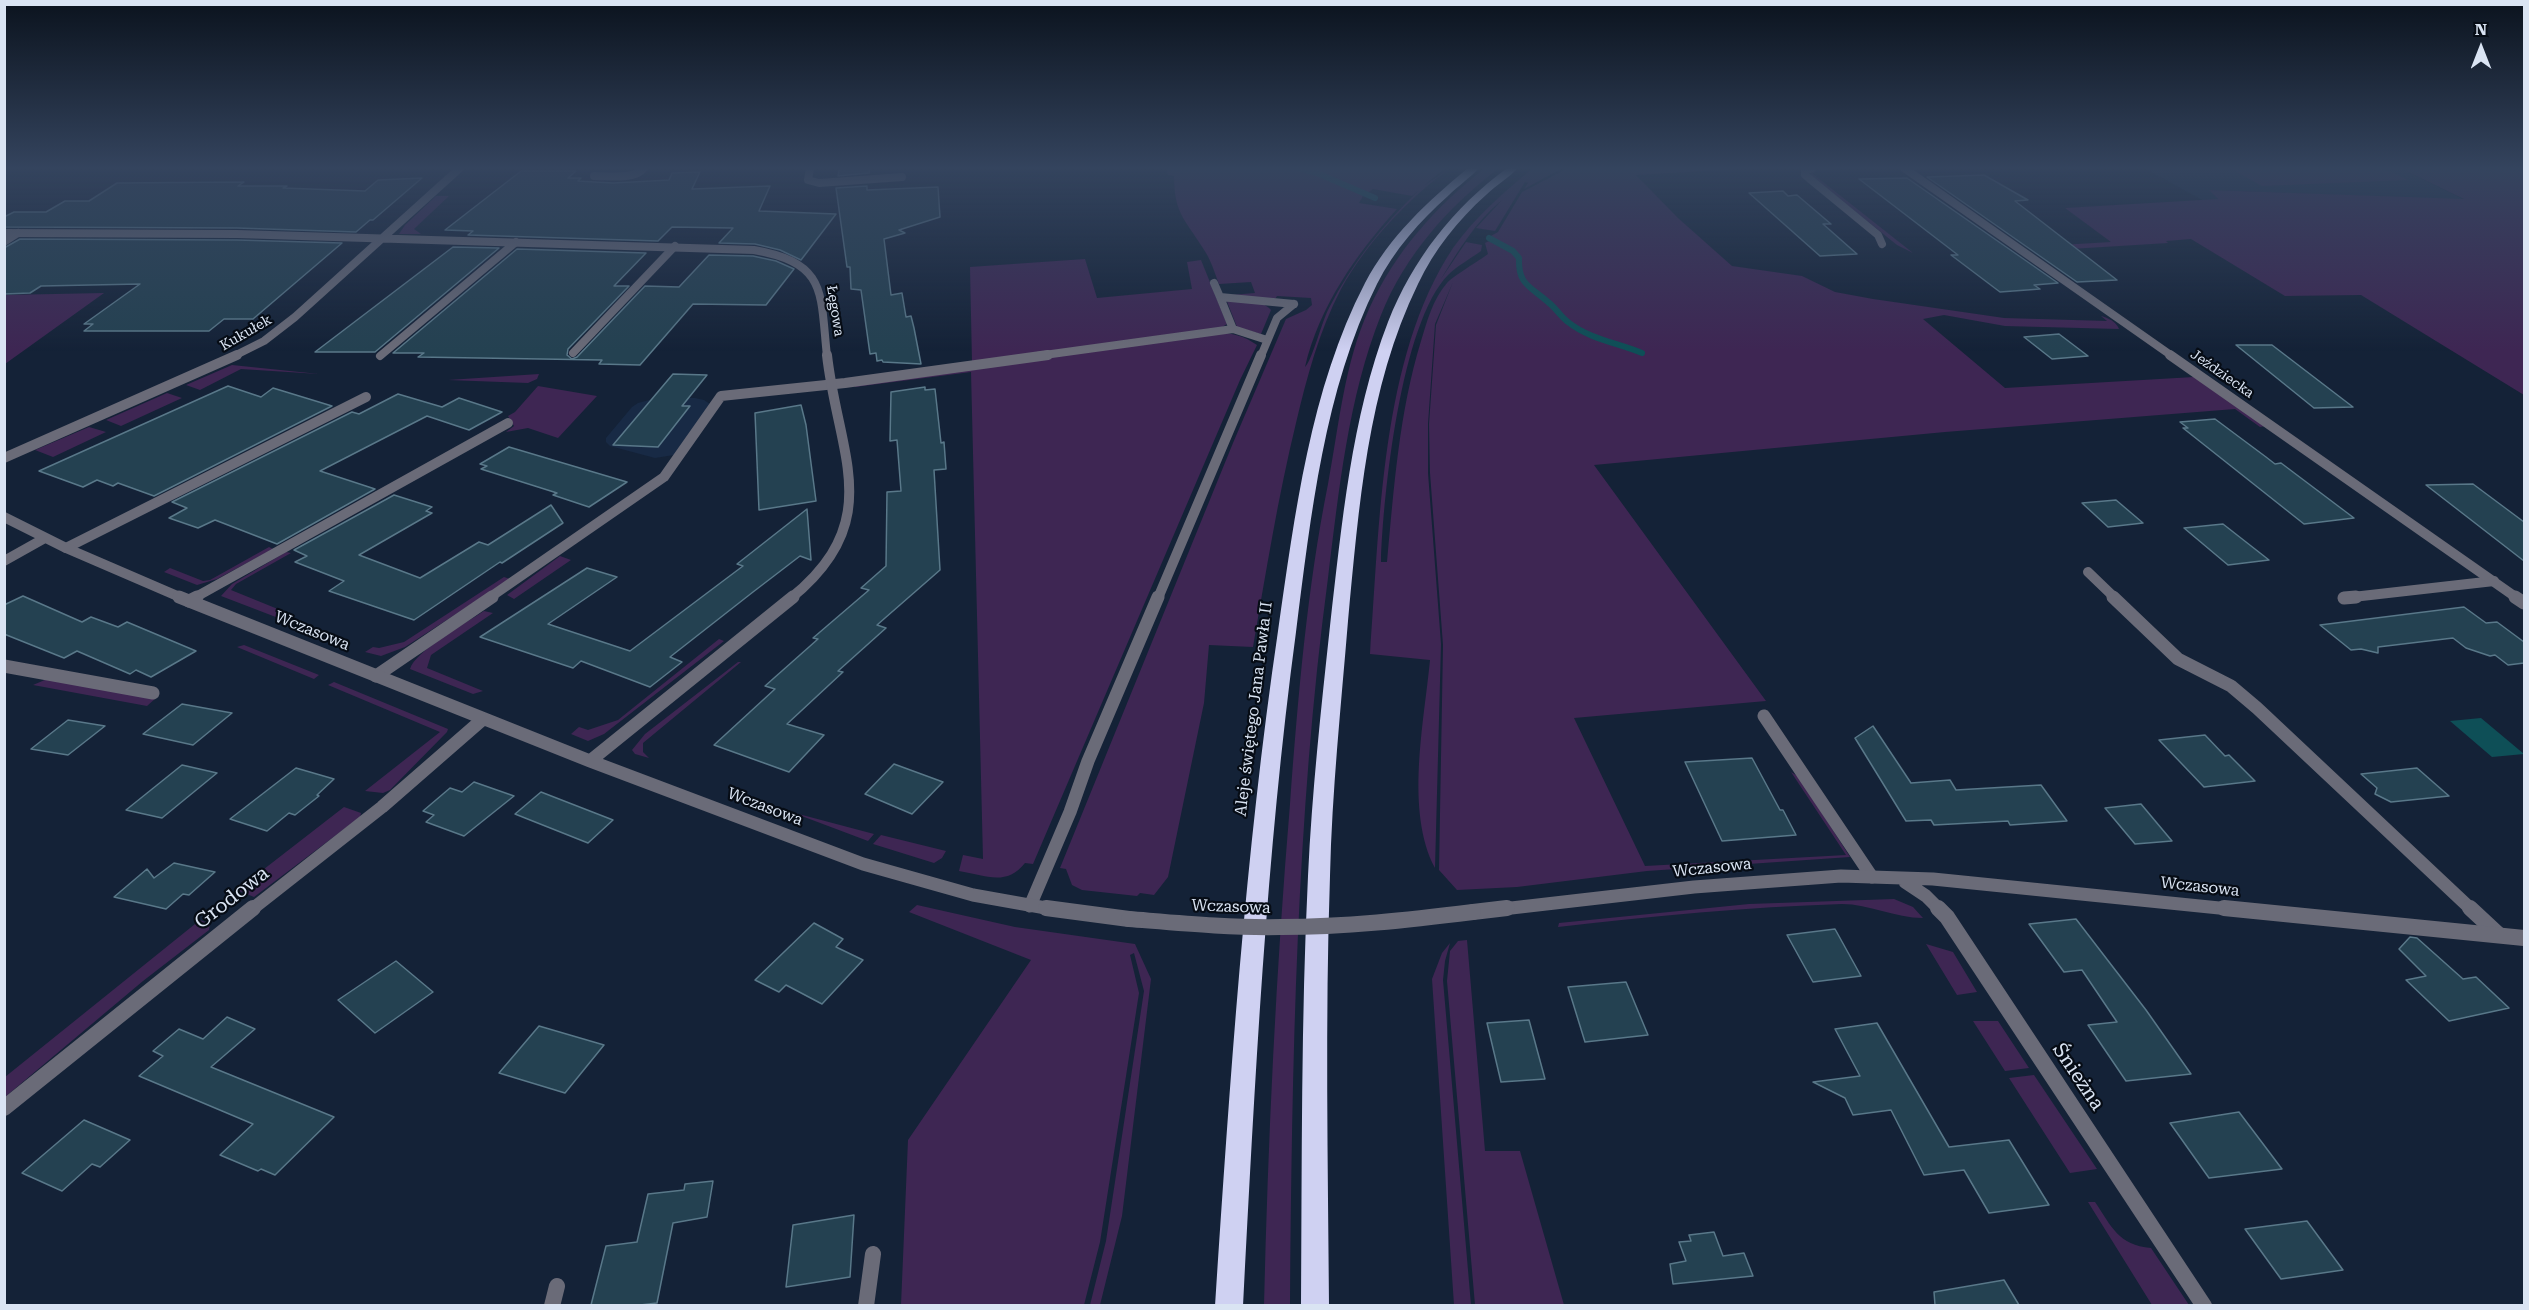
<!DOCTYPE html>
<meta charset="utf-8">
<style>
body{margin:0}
#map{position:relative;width:2529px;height:1310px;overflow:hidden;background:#142237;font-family:"Roboto Serif",serif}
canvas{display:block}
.frame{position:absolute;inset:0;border:6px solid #dae4f3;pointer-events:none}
.north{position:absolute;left:2451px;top:18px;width:60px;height:60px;-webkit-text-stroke:4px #060c15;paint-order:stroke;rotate:0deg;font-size:16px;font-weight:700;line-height:24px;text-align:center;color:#dae4f3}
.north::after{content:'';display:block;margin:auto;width:21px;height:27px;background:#dae4f3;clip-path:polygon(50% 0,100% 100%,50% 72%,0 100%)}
</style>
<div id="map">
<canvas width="2529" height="1310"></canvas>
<div class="frame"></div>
<div class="north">N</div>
</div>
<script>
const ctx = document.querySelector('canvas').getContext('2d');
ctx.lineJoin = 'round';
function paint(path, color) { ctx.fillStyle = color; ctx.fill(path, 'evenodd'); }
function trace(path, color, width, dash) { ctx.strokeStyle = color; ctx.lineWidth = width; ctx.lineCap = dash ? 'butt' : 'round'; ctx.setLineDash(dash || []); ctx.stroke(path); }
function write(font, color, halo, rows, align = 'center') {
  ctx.font = font + ' "Roboto Serif",serif'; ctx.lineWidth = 4.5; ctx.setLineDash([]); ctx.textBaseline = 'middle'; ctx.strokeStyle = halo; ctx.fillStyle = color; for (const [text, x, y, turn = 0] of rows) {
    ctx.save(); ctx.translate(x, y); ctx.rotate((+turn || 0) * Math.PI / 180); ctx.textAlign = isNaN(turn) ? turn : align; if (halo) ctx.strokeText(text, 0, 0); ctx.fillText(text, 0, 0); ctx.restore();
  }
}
paint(new Path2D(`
 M2144 168H2400L2465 200 2210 190 2219 200H2202Z
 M661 397 695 398 704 400 710 404 674 455 655 458 610 446 606 442V438L632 407 638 403Z`), '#182a45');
paint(new Path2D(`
 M1166 168H1445L1425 185 1450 168C1406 201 1368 241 1341 289 1319 331 1307 377 1296 423 1278 497 1266 572 1253 647L1209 645 1204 703 1168 877 1154 895 1140 893 1137 896 1082 890 1072 885 1066 869 1060 868 1233 443 1286 319 1306 310 1312 305 1311 298 1277 296 1275 299 1231 295 1255 293 1251 282 1219 284C1215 274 1212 263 1206 253 1187 221 1174 216 1174 176L1168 175ZM1373 189 1412 196 1418 191C1382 226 1352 263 1329 308 1322 321 1312 361 1305 367 1319 307 1356 254 1397 209L1359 203 1363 196Z
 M1485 168H1499C1448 207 1405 255 1381 315 1348 398 1339 490 1328 578 1296 817 1292 1064 1290 1305L1264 1306C1268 1138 1276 971 1290 804 1298 697 1307 589 1328 484 1339 426 1344 364 1369 309 1395 252 1436 206 1485 168Z
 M1533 168H1540L1537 171 1541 168H1563L1524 189 1528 183 1525 182 1495 231 1476 228 1502 200C1476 221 1458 251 1441 279L1466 242 1482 245 1481 251C1470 259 1457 266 1448 275 1401 323 1383 495 1381 562H1387C1394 487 1399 413 1421 341 1427 321 1433 299 1447 283 1452 277 1480 260 1488 254L1485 243 1489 241 1507 250 1511 248 1489 237 1498 232 1522 192 1568 168H1755L1636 175 1678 218 1732 266 1802 276 1835 292 1873 299 2004 318 2107 321 2101 316C2108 318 2116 321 2119 329L2005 326 1944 315 1923 319 2005 388 2194 377 2266 426 2260 427 2235 409 1945 432 1594 465 1766 701 1574 718 1645 866 1846 855 1791 772 1799 777 1850 857 1647 871 1517 887 1457 890 1439 870 1443 645 1430 473 1429 424 1436 325 1453 282 1435 324 1428 424V473L1441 644 1435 868C1405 811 1424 723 1430 660L1370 654C1380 526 1380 358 1453 248 1475 217 1504 192 1533 168Z
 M1826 168H1861L1817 170 1813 174 1913 253 1897 245 1810 175 1814 170Z
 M2230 168H2383L2408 180 2262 186Z
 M2400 168H2524V395L2361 295 2285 296 2191 239 2166 241 2168 243 2054 250 2026 247 2111 242 2065 208 2218 199 2209 190 2464 199Z
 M436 196H449L414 229 421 234H445H399L405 225Z
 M1085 259 1097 298 1192 289 1187 262 1201 260 1227 324 1219 329 972 363 970 267Z
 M104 293 5 364V295Z
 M1226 299C1240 301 1262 299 1271 310L1261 334 1237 327Z
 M1218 333C1234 333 1244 336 1257 345L1240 380 1033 864 1025 863C1006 887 985 875 959 871L963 855 983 859 971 372 855 387 854 384Z
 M232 365 319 374 241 369 200 390 186 385Z
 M539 374 537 379 528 383 448 380Z
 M538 386 597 396 558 438 528 428 506 432 514 426 508 416 515 412Z
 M167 393 182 398 121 426 106 420Z
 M89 427 106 432 53 457 35 450Z
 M269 547 273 549 217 579 197 585 164 572 170 568 203 581 210 580Z
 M286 552 291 553 236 584 231 590 290 614 281 619 221 596 232 584Z
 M560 556 571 560 514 599 507 595Z
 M504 577 510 579 405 647 381 656 365 652 373 647 379 648 404 642Z
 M484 611 493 613 431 655 427 668 483 691 473 694 410 669C415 651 467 622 484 611Z
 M719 639 724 641 604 734 588 741 571 734 579 727 588 730 618 720Z
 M244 645 319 675 314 679 237 647Z
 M738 662H741L643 743V752L649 758 635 754 632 750 645 734Z
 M47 679 156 698 147 706 33 685Z
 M334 682 448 729 447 732 390 790 383 793 365 791 440 732 328 685Z
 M344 807 361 813 360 817 254 897 237 890Z
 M791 812 874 834 868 841Z
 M881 835 946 851 942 858 934 863 873 844Z
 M1894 899 1913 907 1923 918C1895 918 1869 904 1842 904 1748 907 1652 916 1558 927L1559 923 1749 904Z
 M917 905 1015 927 1135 944 1151 979 1122 1216 1100 1305H1090L1106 1241 1144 991 1134 953 1130 955 1139 993 1100 1242 1084 1305H901L908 1140 1031 960 909 912Z
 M200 920 210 924 209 930 143 981 5 1097V1077Z
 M1467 940 1485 1151H1520L1564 1305H1475L1447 981 1450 951 1458 941Z
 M1450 943 1445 961 1443 980 1471 1305H1454L1432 979 1442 953Z
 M1926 944 1953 952 1977 992 1957 995Z
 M1973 1021H1998L2029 1068 2005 1071Z
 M2034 1075 2097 1169 2070 1173 2009 1078Z
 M2095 1202C2112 1227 2118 1245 2151 1248L2189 1305H2152L2088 1202Z`), '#3e2653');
paint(new Path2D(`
 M2481 718 2524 754 2492 757 2450 721Z`), '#0e4f57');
trace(new Path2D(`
 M1299 168 1317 173 1375 198
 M1489 238 1513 251 1519 258C1518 285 1530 286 1548 302 1556 308 1560 316 1568 322 1589 339 1618 343 1642 353`), '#0e4f57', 6);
const building = new Path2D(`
 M843 168H870L869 173 838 176 839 170Z
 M521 171H576L568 178H581L578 181 613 183 669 180 672 173 700 172 692 189 770 186 759 211 836 214 801 260 780 250 755 244 719 243 733 228 672 227 658 241 468 235 473 231 445 230Z
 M1984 175 2028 200 2015 201 2117 280 2077 282 1927 177Z
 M422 178 373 220H370L356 232 237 228 4 227V217L14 212H46L65 201H89L117 183 244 182 238 186H287L283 188 365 191 378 180Z
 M1907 178 2058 283 2034 285 2040 289 2000 292 1951 255H1958L1859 179Z
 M867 186V190L938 187 940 217 899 230 905 233 884 239 891 295 902 293 906 317 911 316 914 328 921 364 883 362 882 360 877 361 876 353 870 354 861 290 851 289 850 267H847L836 188Z
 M1783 191 1788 196 1797 195 1831 224H1823L1857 254 1820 256 1749 193Z
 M20 239 237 240 342 243 253 319H224L209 331H84L93 324H84L140 284 41 286 30 293 4 294V248Z
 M453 247 499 248 375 352H315Z
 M517 249 646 253 614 286H629L568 349 567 355 572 359 577 357 645 286 679 287 709 255 753 256 776 261 794 269 766 305 693 304 640 365 599 364 602 360 418 357 424 353H393Z
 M2059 334 2088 356 2052 359 2024 337Z
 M2236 345H2272L2353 407 2314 408Z
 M673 374 707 375 682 406H690L658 447 613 445Z
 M228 386 261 397 273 388 332 406 154 496 118 483 113 486 97 480 83 487 39 471Z
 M925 387V390L935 389 941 443 944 442 946 469 934 470 940 570 877 625 886 628 838 671 843 672 787 724 824 735 789 772 714 745 775 689 765 686 818 639 813 638 869 590 861 588 886 566 887 492 901 491 897 440 890 441 891 392Z
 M398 394 442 407 459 398 502 412 469 430 427 416 320 471 375 489 277 544 215 520 198 528 169 518 187 508 172 502 352 412 359 414Z
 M801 405 806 425 816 501 759 510 755 413Z
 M2215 419 2266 457 2275 464 2281 463 2354 518 2304 524 2183 428H2188L2180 422Z
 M509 447 627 482 589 507 553 495 557 493 481 469 487 466 480 464Z
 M2473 484 2524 522V561L2426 485Z
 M394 495 432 507 426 511 432 513 359 555 420 578 479 542 488 545 551 505 563 523 502 563 500 562 414 620 329 591 344 581 295 562 307 556 294 550Z
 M2116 500 2143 523 2108 527 2082 503Z
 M807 509 811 560 800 556 753 592 670 657 682 662 650 687 581 661 573 668 480 637 587 568 617 577 548 624 630 651 743 566 737 564Z
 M2223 524 2269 560 2228 565 2184 528Z
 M23 596 82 622 91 617 118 627 127 622 196 651 151 677 136 670 130 674 77 651 64 658 4 634V605Z
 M2464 607 2486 623 2497 622 2524 642V663L2508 665 2495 655 2490 656 2466 648 2453 638 2378 647V653L2361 649 2351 650 2320 625Z
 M182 704 232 713 193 745 143 734Z
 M68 720 105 726 68 755 31 749Z
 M1873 726 1911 783 1950 780 1956 790 2041 785 2067 821 2010 825 2008 821 1934 825 1931 820 1906 821 1855 738Z
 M2205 735 2225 756 2229 755 2255 781 2204 787 2159 740Z
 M1752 758 1780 810H1783L1796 835 1722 841 1685 762Z
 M894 764 943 782 912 814 865 794Z
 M182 765 217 773 162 818 126 810Z
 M296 768 334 779 317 795 319 796 295 815 289 813 267 831 230 819Z
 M2417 768 2449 796 2391 802 2375 794 2377 788 2361 774Z
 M474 782 514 796 464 836 426 822 434 815 423 811 450 788 462 792Z
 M541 792 613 820 588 843 515 814Z
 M2141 804 2172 841 2135 844 2105 808Z
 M174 863 215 872 189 895 183 894 166 909 114 897 147 869 154 878Z
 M2076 919 2146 1010 2191 1074 2126 1081 2088 1025 2117 1022 2082 970 2064 972 2029 924Z
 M814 923 843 939 836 947 863 960 822 1004 786 985 779 992 755 980Z
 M1835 929 1861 976 1813 982 1787 935Z
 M2410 937 2417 938 2463 979 2476 977 2509 1008 2449 1021 2406 980 2426 976 2399 949Z
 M396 961 433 992 375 1033 338 1000Z
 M1626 982 1648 1035 1585 1042 1568 987Z
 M227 1017 255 1029 211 1067 334 1117 275 1175 261 1169 258 1171 220 1155 253 1124 139 1076 163 1056 153 1051 179 1029 203 1039Z
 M1529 1020 1545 1079 1501 1082 1487 1023Z
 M1877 1023 1949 1147 2009 1140 2049 1205 1989 1213 1964 1170 1924 1175 1891 1110 1853 1115 1845 1098 1813 1082 1860 1076 1835 1029Z
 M539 1026 604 1045 565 1093 499 1073Z
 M2239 1112 2282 1169 2209 1178 2170 1123Z
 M84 1120 130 1140 100 1167 92 1164 62 1191 22 1173Z
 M713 1181 707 1217 673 1223 657 1303 640 1305H591L606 1246 637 1242 648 1194 684 1190 685 1184Z
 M854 1215 850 1277 786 1287 793 1225Z
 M2307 1221 2343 1270 2281 1279 2245 1229Z
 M1714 1232 1723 1256 1744 1253 1753 1276 1673 1284 1670 1264 1686 1261 1679 1242 1691 1241 1689 1235Z
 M2004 1280 2019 1305H1935L1934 1292Z`);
paint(building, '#244151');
trace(building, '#597889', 1.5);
trace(new Path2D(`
 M594 176C608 176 635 180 644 168
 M4 242 18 233
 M1214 283 1220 297
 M1267 340 1233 329 1220 297 1294 304
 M573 353 675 246
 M380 356 516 242
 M1037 356 1233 329
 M1261 356 1277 318 1294 304`), '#6a6b78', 8);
trace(new Path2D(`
 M66 548 366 397
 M2088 572 2115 598
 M194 598 508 423
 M489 598 664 477 721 396 845 383 1048 355
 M1158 598 1261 355
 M2344 598 2494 581`), '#6a6b78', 10);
trace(new Path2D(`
 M2113 597 2178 659 2231 686 2257 708 2472 910
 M2344 598 2356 597
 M189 601 197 597
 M4 666 153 693
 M376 676 492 597
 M1764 716 1872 877
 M1030 906 1070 812 1088 761 1158 597`), '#6a6b78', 13);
trace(new Path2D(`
 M2470 908 2499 935
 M552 1306 557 1286
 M866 1306 873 1254`), '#6a6b78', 16);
trace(new Path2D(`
 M810 168 808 180 819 183 902 177
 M1812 168 1805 171V175L1878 235 1882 244
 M1904 168 2172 356
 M4 233 237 234 754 250C828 263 820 293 827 356
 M234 356 264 341 295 317 460 168`), '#6a6b78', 8);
trace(new Path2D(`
 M2170 355 2517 598
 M4 458 237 355
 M4 517 66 548 182 598
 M4 561 45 538
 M791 598C887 520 838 455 827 355`), '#6a6b78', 10);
trace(new Path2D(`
 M179 597 590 761 863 864 973 895 1057 910
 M2515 597 2524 603
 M590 761 793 597
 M1905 882 1926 896 1940 910
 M251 910 382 807 483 719
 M1494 910 1694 887 1841 876 1933 879 2239 910`), '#6a6b78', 13);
trace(new Path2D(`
 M1046 908 1129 919
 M1938 908 1947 917 2204 1306
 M2224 908 2524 938
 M1473 912 1507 908
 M4 1108 253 908`), '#6a6b78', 16);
paint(new Path2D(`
 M1468 168H1479C1470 178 1458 186 1448 196 1420 221 1394 250 1377 284 1324 390 1311 515 1296 632 1266 856 1255 1080 1243 1306H1215C1230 1080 1245 855 1278 631 1295 514 1310 389 1365 283 1389 237 1428 201 1468 168Z
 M1507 168H1518C1509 178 1496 185 1486 195 1458 220 1434 250 1418 284 1367 388 1359 507 1348 621 1341 706 1332 791 1330 876 1325 1019 1328 1163 1329 1306H1301C1302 1162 1301 1019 1308 876 1312 792 1321 709 1330 626 1342 524 1351 418 1388 322 1413 259 1453 208 1507 168Z`), '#cfd1f2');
trace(new Path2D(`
 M1129 919C1179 923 1230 928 1281 927 1345 927 1409 920 1473 912`), '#6a6b78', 16);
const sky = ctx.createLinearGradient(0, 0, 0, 351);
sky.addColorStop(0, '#0b131e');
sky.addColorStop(0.48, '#34445e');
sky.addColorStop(1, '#34445e00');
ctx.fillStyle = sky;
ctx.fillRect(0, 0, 2529, 351);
write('14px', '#dae4f3', '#060c15', [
 ["Łęgowa",835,311,81],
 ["Kukułek",246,333,-30],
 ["Jeździecka",2222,374,35]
]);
write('16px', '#dae4f3', '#060c15', [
 ["Wczasowa",312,631,22],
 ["Aleje świętego Jana Pawła II",1254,709,-83],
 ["Wczasowa",765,807,21],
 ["Wczasowa",1712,868,-6],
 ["Wczasowa",2200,887,6],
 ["Wczasowa",1231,907,2]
]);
write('20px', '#dae4f3', '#060c15', [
 ["Grodowa",232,898,-38],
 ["Śnieżna",2078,1077,56]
]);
</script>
